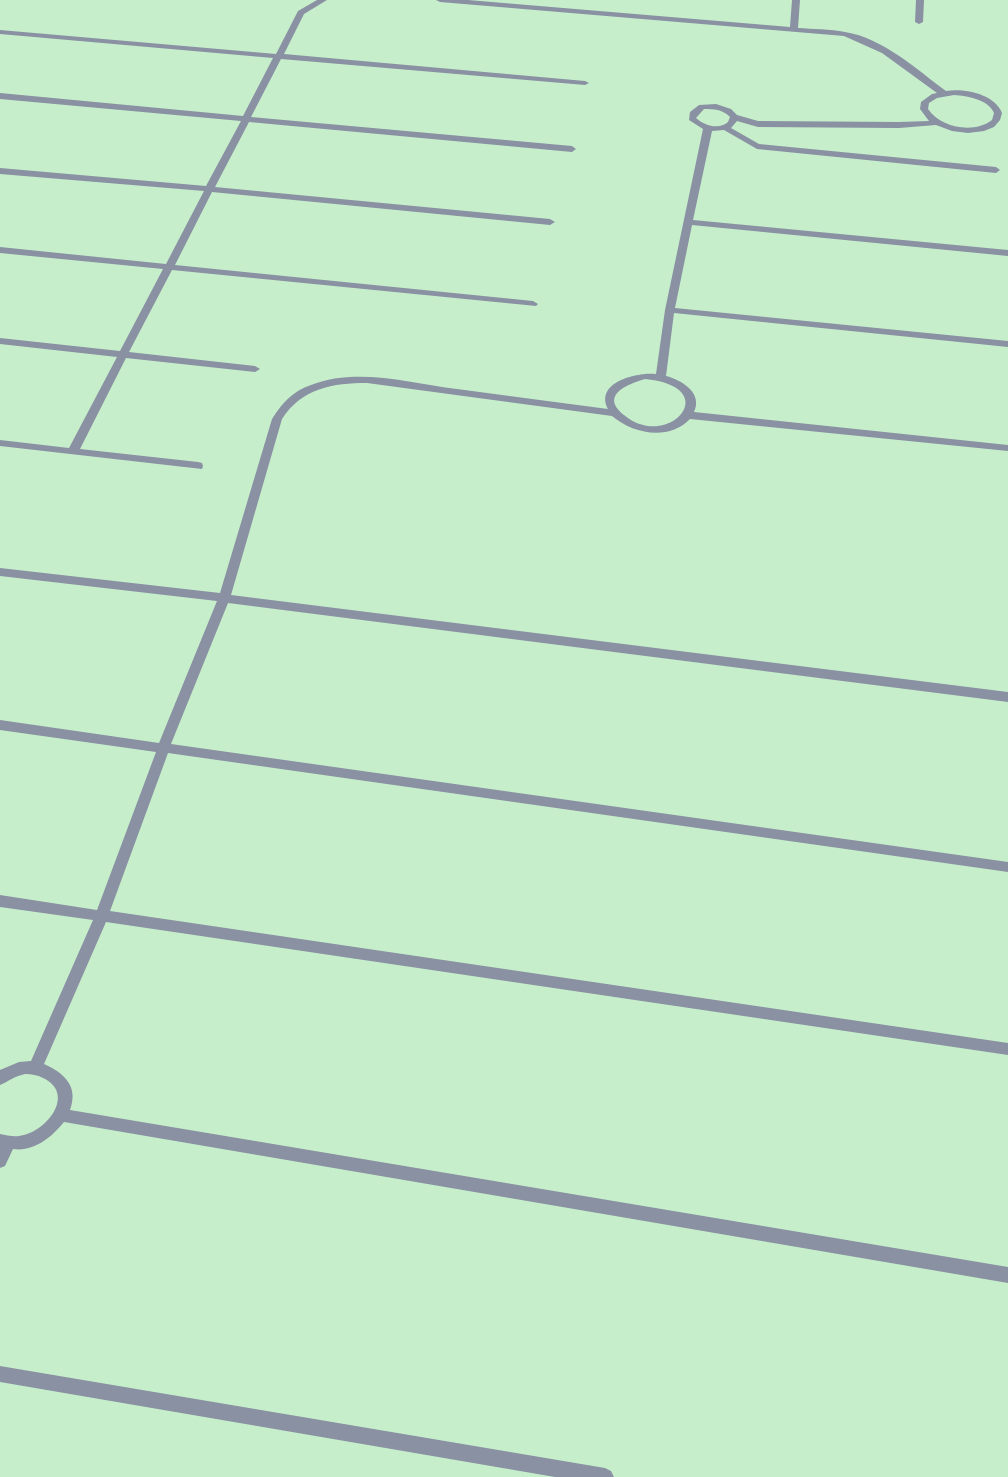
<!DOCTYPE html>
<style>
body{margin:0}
canvas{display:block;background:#c6eecb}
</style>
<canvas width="1008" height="1477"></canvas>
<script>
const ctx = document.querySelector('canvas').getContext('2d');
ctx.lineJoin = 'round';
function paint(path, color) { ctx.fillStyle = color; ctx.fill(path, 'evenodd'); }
paint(new Path2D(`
 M317 0H327L304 14 284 54 585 81 589 83 585 85 281 59 251 117 572 146 576 149 572 152 249 122 215 187 550 219 555 222 550 225 212 192 175 265 533 301 538 304 536 306 172 270 129 352 255 366 260 369 255 372 126 358 80 449 198 462 202 463 203 466 202 469 0 446V440L69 448 117 357 0 344V338L120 351 163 269 0 253V247L166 264 204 191 0 174V168L206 186 241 121 0 99V93L243 116 273 58 0 34V30L276 54 298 11Z
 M436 0H468L790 27 792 0H800L798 28C813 29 830 29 845 32 883 38 916 69 946 91 964 88 995 94 1002 113L1000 120 994 127 984 131 968 133 952 131 936 125 899 128 758 127 737 121 731 128 759 144 996 167 1000 170 996 173 757 149 724 130 712 131 693 220 1008 250V256L692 225 675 308 1008 341V347L674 313 666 376C682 380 703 393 694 412L1008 445V451L690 419C669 441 633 434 612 416L367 383C333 383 302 388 282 419L231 595 1008 692V702L228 603 171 744 1008 862V872L168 753 110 911 1008 1043V1055L106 922 44 1064C64 1073 79 1086 70 1110L1008 1267V1283L64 1122C52 1137 34 1152 13 1149L5 1166 0 1168V1134C6 1135 13 1137 19 1136 46 1133 77 1094 43 1078 37 1075 32 1074 25 1074 15 1076 9 1081 0 1085V1070L19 1062 31 1061 93 920 0 907V895L97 910 156 752 0 730V720L159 743 217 601 0 576V568L220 593 272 419C282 403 293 391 311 385 356 367 410 383 457 389 507 396 557 402 608 409 594 382 638 372 656 374L665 310 703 129 689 120 690 112 699 105 716 104 731 109 737 115 758 121 899 122 929 121 920 109 921 102 932 94 937 93 882 53 844 36 440 2ZM954 95C967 96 988 99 994 113L992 120C974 134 941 128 928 109L929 103 937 98ZM704 109C714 109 722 109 730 117L728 122C719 130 705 126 696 118ZM645 379C726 387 668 452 624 415 599 395 628 384 645 379Z
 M916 0H924L923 22 919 24 915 22Z
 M0 1366 605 1468 611 1471 614 1477H555L0 1382Z`), '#8a91a3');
</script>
